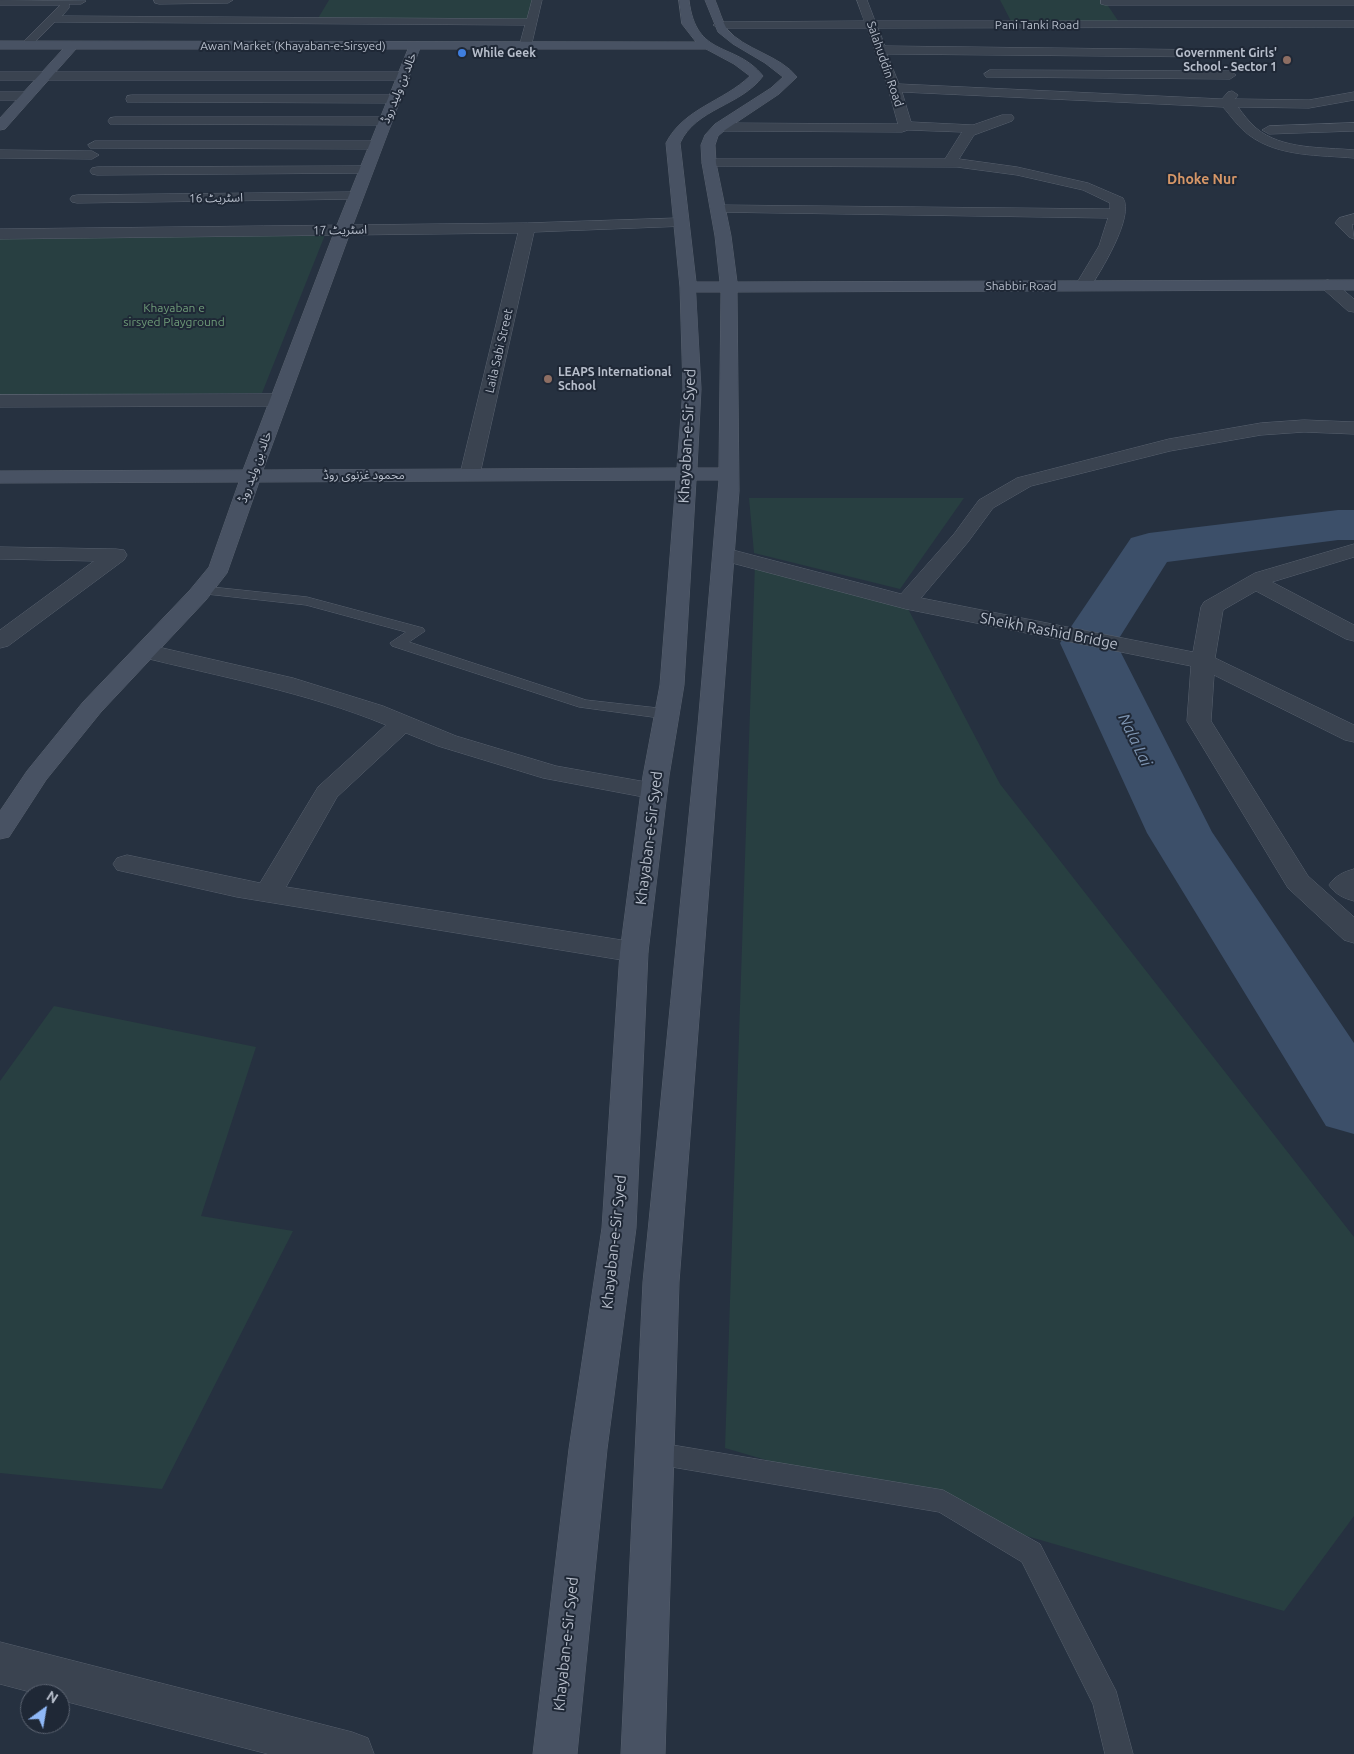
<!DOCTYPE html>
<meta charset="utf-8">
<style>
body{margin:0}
#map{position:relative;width:1354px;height:1754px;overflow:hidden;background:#263140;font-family:Ubuntu,sans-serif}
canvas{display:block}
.north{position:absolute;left:20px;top:1684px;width:50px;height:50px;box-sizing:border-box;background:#1f2836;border:1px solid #5c6472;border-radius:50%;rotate:32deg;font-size:14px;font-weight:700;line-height:20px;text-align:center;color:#b7becb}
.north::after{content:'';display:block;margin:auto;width:18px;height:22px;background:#8fb8f7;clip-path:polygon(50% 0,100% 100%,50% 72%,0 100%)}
</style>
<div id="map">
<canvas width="1354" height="1754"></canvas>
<div class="north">N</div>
</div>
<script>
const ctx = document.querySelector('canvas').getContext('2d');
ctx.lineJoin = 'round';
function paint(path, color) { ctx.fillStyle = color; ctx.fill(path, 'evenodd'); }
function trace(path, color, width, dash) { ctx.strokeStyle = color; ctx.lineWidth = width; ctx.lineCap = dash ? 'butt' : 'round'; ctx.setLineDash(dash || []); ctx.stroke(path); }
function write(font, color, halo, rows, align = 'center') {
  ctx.font = font + ' Ubuntu,"Noto Sans Arabic",sans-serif'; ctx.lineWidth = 4; ctx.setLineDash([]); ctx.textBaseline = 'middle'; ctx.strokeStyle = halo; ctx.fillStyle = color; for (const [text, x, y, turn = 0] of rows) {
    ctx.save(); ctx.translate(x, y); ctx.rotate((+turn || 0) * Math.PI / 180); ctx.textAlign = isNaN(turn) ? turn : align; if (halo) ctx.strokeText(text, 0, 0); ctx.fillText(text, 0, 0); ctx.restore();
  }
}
paint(new Path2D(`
 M329 0H537L531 22 317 20Z
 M1000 0H1104L1121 25H1013Z
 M325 235 262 393 0 395V239Z
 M749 498H964L900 589 754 553Z
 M755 563 906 605 1000 784 1354 1237V1516L1284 1611 725 1448Z
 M54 1006 256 1047 201 1216 293 1231 162 1489 0 1473V1081Z`), '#283f41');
paint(new Path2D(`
 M1338 510H1354V540H1338L1167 562 1116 643 1212 832 1354 1043V1134L1326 1126 1147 833 1060 643 1131 538 1149 533Z`), '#3c4f69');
const lane = new Path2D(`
 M202 586 307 597 423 628 425 631 409 642 586 700 667 709 672 711 675 714 672 717 667 719 579 707 392 646 390 643 406 632 306 605 197 593 195 590Z
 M654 1442 943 1490 1040 1544 1116 1691 1133 1754H1105L1093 1704 1022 1562 939 1512 654 1464 645 1461 642 1453 645 1445Z`);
const street = new Path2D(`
 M0 0 86 1 81 4H69V8L62 16 527 19 532 0H542L531 47 525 51 519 47 525 25 55 22 30 47H22L20 45 60 5H0Z
 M154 0H233L228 3 159 4 155 3Z
 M857 0H867L875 21H1354V27L878 28 885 46 1218 50 1220 53 1214 57 887 54 899 84 1222 99 1228 92 1232 91 1238 95 1235 99 1309 100 1354 92V100L1309 108 1238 107C1243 114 1249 122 1256 128 1282 150 1323 147 1354 150V158C1320 155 1278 157 1249 135 1239 128 1231 116 1223 107L902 92 911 122 973 125 1002 115H1012L1014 118 1012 121 974 135 959 159 1017 167 1088 183 1123 198C1135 216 1100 273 1089 289H1077L1075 286 1099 246 1108 218 714 212 712 209 714 206 719 205 1110 209V203L1083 190 1017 175 957 167 704 166 702 163 704 160 709 159H945L962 132 908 130 902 132 720 131 713 127 720 123 898 124 888 88 867 28H719L713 25 719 22 864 21Z
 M1101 0H1354V5H1105L1101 4Z
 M990 70 1230 71 1236 75 1230 79 986 77 984 74Z
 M0 72H404L410 76 404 80H0Z
 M0 92H27L33 96 27 100H0Z
 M132 95H395L401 99 395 103 127 102 126 99 127 96Z
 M115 117H386L393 121 386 125 110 124 108 121 110 118Z
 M1354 123V131L1269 134 1262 130 1269 126Z
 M95 141H376L383 145 376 149 90 148 88 145Z
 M0 150 92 151 99 155 92 159 0 158Z
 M366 166 371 167 373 170 371 173 97 175 92 174 90 171 92 168 97 167Z
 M356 192 361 193 363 196 361 199 77 203 72 202 70 199 72 196 77 195Z
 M1354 214V224H1352L1354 239 1349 237 1335 223 1339 218Z
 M681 218 686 220 689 223 686 226 534 232 480 474 477 478 470 480 463 478 460 474 518 233 0 239V229L527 223Z
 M1328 280 1334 282 1354 299V312L1348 311 1322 288 1320 285 1322 282Z
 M279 394 286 396 288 400 286 404 279 406 0 407V395Z
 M1304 420 1354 422V434L1304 432 1261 435 1170 451 1031 486 993 508 968 542 921 598 1193 652 1201 607 1204 602 1255 573 1354 544V557L1272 582 1354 625V641L1346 639 1256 591 1223 610 1215 658 1354 725V742L1345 740 1214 675 1211 721 1308 876 1354 917V943L1344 940 1288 888 1187 721 1191 666 906 609 717 559 714 554 717 549 725 548 901 594 954 534 979 500 1017 478 1169 439 1261 423Z
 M0 547 116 549 124 550 127 555 124 560 8 646 0 648V630L94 561 0 559Z
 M145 644 293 678 383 706 456 736 556 766 663 785 667 791 663 797 654 799 543 778 438 746 406 733 337 797 286 887 634 942 644 945 648 952 644 959 634 962 237 897 117 870 113 864 117 858 127 855 260 883 318 787 386 725C306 692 221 677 137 656L133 651 137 646Z
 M1354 869V901C1343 898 1335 894 1329 885 1335 876 1343 872 1354 869Z
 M0 1642 352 1732 368 1738 374 1754H268L60 1700V1694H38L0 1684Z`);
const secondary = new Path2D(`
 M679 0H689C696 59 735 41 763 76 741 106 696 108 680 143L696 282H720L715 236 702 163 701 145 705 135 715 124 771 88 783 77 765 63 733 44 718 32 705 0H715C719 9 722 21 727 29 744 50 780 55 797 77L779 94 725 130 718 136 715 145 716 163 731 236 737 282 1354 280V290L737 292 739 491 679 1282 665 1754H621L643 1282 698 725 719 480H696L684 685 669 776 648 952 636 1228 607 1449 577 1754H533L569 1449 602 1228 620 952 643 776 660 685 676 480 259 482 227 573 206 600 101 712 46 780 9 837 0 839V811L27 771 83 702 190 590 209 567 239 482 0 483V471L243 470 335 230 408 49H76L5 129 0 130V118L63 49H0V41L696 42 682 24ZM420 49H706L734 64 750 76C723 102 684 108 666 143L680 287 683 389 677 468 263 470 351 230ZM696 292H721L719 468H697L701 389Z`);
trace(lane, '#58616e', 1);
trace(street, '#58616e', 1);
trace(secondary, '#58616e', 1);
paint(lane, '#3a4350');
paint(street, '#3a4350');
paint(secondary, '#485263');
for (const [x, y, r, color] of [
 [462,53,5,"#3f7fe0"],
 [1287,60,5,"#8d6e63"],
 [548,379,5,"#8d6e63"]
]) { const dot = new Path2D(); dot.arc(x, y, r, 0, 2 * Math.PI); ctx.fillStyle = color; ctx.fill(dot); trace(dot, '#1f2836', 2); }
write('12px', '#b7becb', '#1f2836', [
 ["Pani Tanki Road",1037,25],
 ["Awan Market (Khayaban-e-Sirsyed)",293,46],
 ["Salahuddin Road",885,64,71],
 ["خالد بن ولید روڈ",399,88,-68],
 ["اسٹریٹ 16",216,198,-1],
 ["اسٹریٹ 17",340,230,-1],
 ["Shabbir Road",1021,286],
 ["Laila Sabi Street",499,351,-77],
 ["خالد بن ولید روڈ",255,467,-70],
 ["محمود غزنوی روڈ",364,475]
]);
write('bold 12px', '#b7becb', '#1f2836', [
 ["While Geek",472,53],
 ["Government Girls'",1277,53,"right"],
 ["School - Sector 1",1277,67,"right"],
 ["LEAPS International",558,372],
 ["School",558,386]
], 'left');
write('12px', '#6e9b78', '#1f2836', [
 ["Khayaban e",174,308],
 ["sirsyed Playground",174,322]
]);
write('bold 14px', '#d59667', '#1f2836', [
 ["Dhoke Nur",1202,179]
]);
write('15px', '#b7becb', '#1f2836', [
 ["Khayaban-e-Sir Syed",687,436,-87],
 ["Sheikh Rashid Bridge",1049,631,11],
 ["Khayaban-e-Sir Syed",649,838,-83],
 ["Khayaban-e-Sir Syed",614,1242,-84],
 ["Khayaban-e-Sir Syed",566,1644,-84]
]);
write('italic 16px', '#7e95b2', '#1f2836', [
 ["Nala Lai",1135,740,64]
]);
</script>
